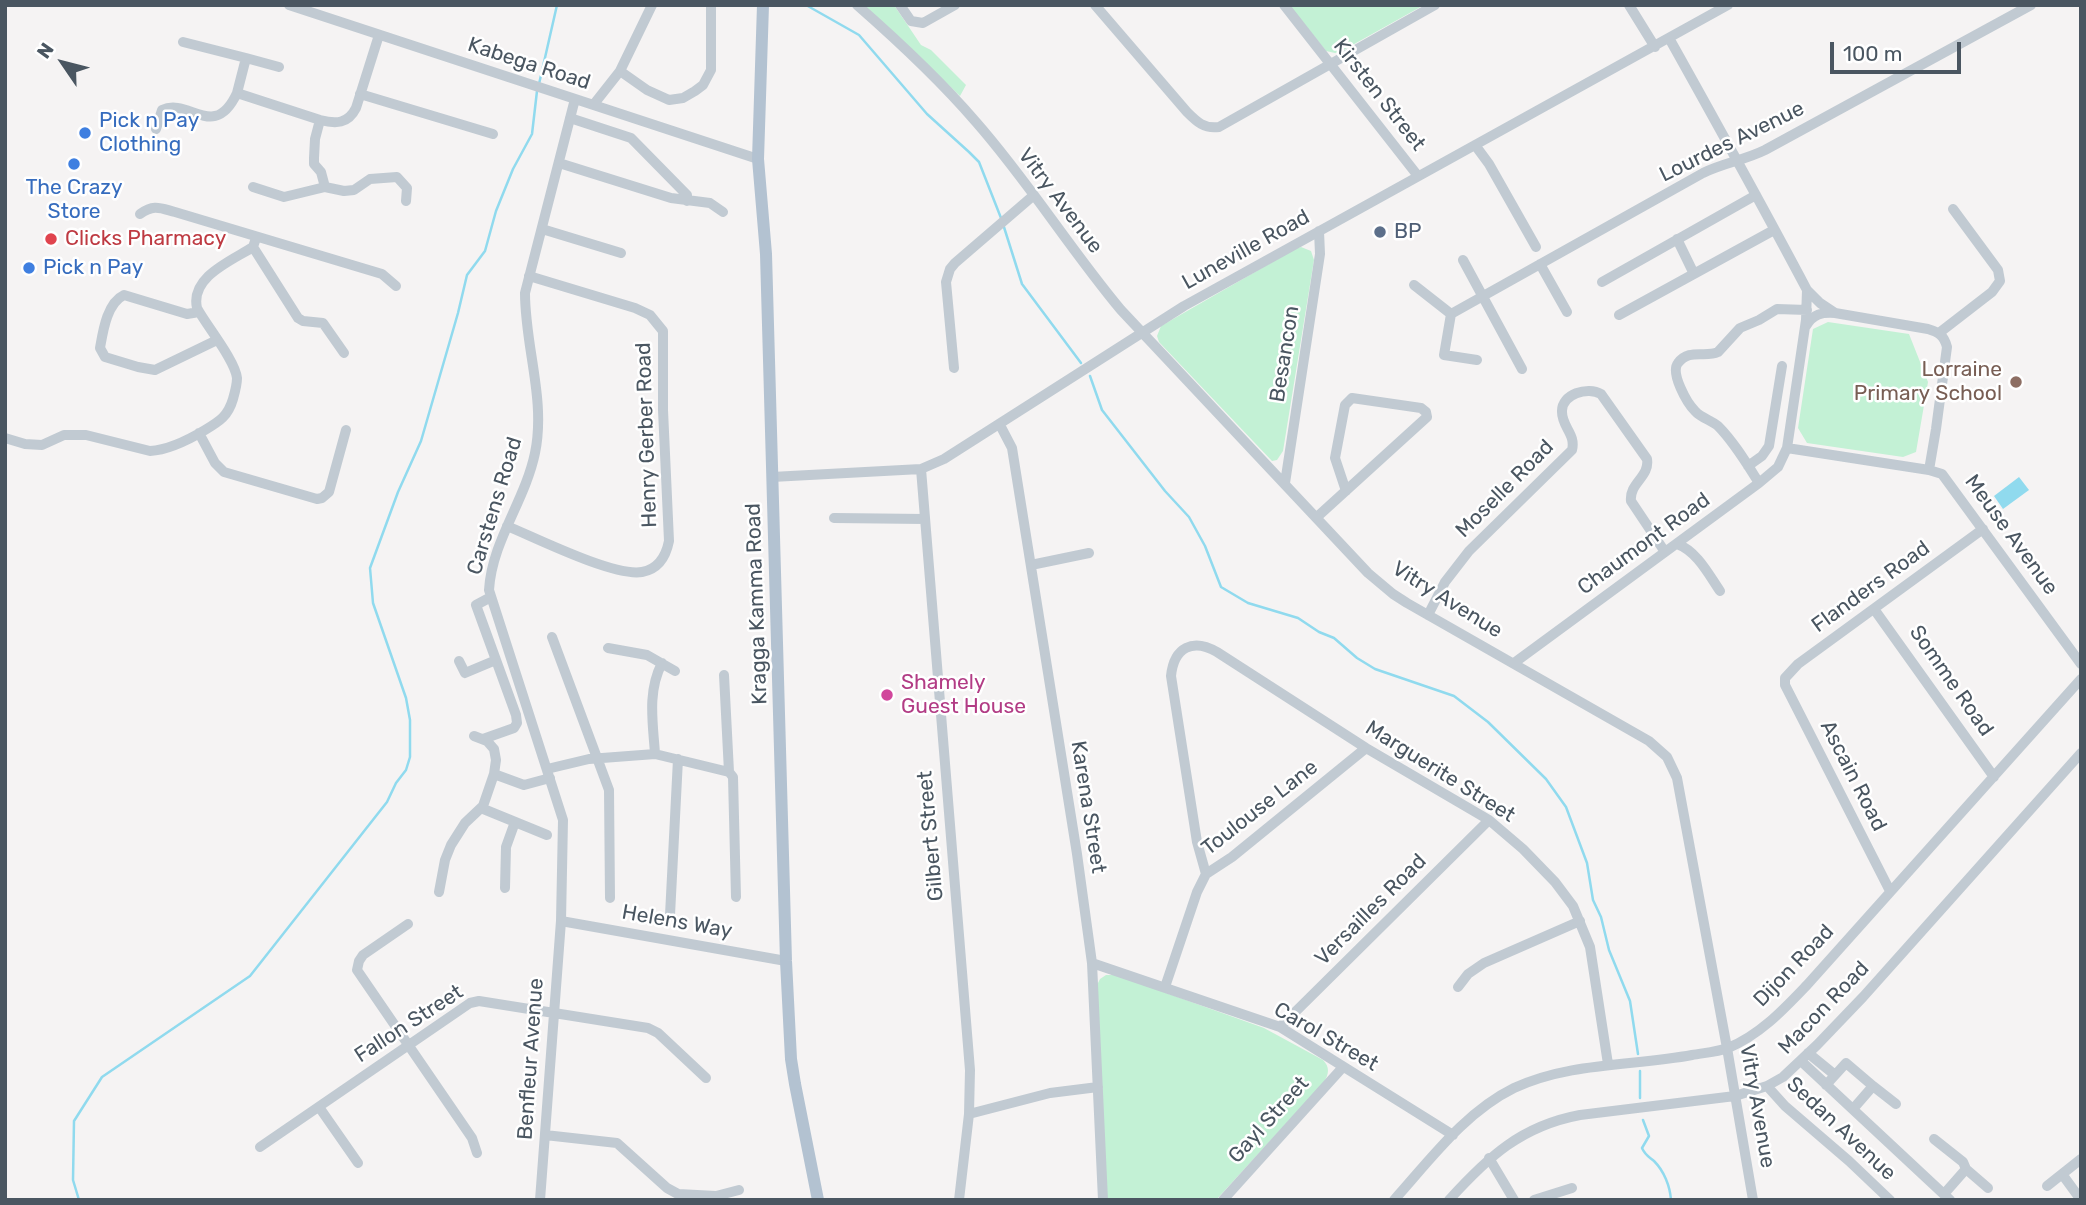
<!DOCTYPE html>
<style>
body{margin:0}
#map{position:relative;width:2086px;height:1205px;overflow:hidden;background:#f5f3f3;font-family:Rubik,sans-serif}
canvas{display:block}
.frame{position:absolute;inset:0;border:7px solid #4a5661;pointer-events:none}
.north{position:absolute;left:28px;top:28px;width:70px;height:70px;-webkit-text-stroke:5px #fff;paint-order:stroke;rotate:305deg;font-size:19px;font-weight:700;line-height:28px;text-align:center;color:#4a5661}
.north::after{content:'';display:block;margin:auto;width:24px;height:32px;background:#4a5661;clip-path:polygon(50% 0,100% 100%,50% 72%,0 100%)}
.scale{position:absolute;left:1830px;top:42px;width:131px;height:32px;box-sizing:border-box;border:4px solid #4a5661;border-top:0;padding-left:9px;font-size:21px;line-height:24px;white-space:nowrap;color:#4a5661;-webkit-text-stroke:5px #fff;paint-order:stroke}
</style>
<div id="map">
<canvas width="2086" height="1205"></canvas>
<div class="frame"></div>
<div class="north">N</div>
<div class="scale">100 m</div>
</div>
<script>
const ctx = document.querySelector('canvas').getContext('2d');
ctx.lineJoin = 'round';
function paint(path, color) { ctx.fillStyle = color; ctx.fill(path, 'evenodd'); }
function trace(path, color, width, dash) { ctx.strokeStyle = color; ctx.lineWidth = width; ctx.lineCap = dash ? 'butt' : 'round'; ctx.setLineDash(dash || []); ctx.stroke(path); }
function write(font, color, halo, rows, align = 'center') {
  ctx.font = font + ' Rubik,sans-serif'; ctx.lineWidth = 5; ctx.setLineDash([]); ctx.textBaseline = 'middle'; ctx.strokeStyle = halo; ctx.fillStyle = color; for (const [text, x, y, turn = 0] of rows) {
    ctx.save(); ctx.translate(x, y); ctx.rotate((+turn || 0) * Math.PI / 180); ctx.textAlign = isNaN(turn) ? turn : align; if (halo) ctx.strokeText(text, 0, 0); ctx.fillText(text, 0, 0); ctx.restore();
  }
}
paint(new Path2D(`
 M864 5H894L921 45 931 50 966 85 960 96Z
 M1289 5H1424L1340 52 1335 53 1326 51Z
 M1301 247 1311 251 1314 260 1283 451 1277 460 1272 461 1159 342 1157 336 1161 326 1295 249Z
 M1828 322 1909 334 1928 382 1916 452 1903 457 1807 443 1798 428 1813 329Z
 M1106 975H1116L1264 1028 1323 1060C1330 1067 1329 1074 1324 1082L1216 1200H1107L1097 985 1100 979Z`), '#c3f1d5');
paint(new Path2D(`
 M2019 477 2029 490 2003 509 1994 496Z`), '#90daee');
trace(new Path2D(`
 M806 5 859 35 927 114 969 152 979 162 1001 218
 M539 84 557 5
 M1003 224 1022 284 1081 363
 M1090 376 1102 410 1165 491 1189 517 1205 546 1221 587 1248 603 1298 618 1319 632 1334 638 1357 658 1375 669 1454 696 1488 722 1546 779 1566 807 1587 863 1593 900 1601 917 1609 950 1630 1001 1638 1054
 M1640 1071V1098
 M1643 1120 1649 1136 1642 1148C1645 1155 1648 1156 1654 1161 1664 1171 1670 1186 1671 1200
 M79 1200 73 1180 74 1121 102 1077 250 976 387 802 396 783 406 770 410 757V720L406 698 373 603 370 568 398 492 421 441 458 313 467 275 485 251 496 211 513 169 532 134 537 91`), '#90daee', 2.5);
trace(new Path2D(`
 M289 5 758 159
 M857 5C898 41 940 80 976 122 1028 181 1070 249 1121 310L1368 573 1393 594 1407 603 1649 741 1667 757 1677 778 1727 1048 1753 1200
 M900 5 911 21 923 23 955 5
 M1095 5 1187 112C1197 122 1204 129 1219 127L1435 5
 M1284 5 1418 176
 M1629 5 1655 47
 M1669 38C1716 122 1762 205 1807 290L1820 303 1835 313 1928 329C1938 332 1944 335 1947 347L1936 429 1929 470
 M183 42 246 58
 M279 67 246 58 237 93 320 120C336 124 348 124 356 108L379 35
 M620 71 647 90 669 100 683 98 695 91 703 85 711 70V5
 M360 94 493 134
 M594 104 620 71 652 5
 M570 118 631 138 687 195V201
 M320 120 315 139 314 158V164L321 172 325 187
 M156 129 162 110C189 97 214 142 237 93
 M1475 145 1489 164 1536 247
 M559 163 671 198 710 203 723 212
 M253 187 284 197 325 187 344 191 354 190 370 179 397 177 407 188 406 201
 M140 214C154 204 160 208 175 212L382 274 396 286
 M542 229 621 253
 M1677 239 1694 274
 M255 241 253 247 298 318 303 321 323 323 344 353
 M1463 260 1522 369
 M1540 264 1567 312
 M1602 282 1756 195
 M1414 285 1451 314 1444 355 1477 360
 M199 312 187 314 124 295C107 303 103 331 100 348L105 357 138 367 155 370 217 340
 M1451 314 1703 173C1723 163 1745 160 1765 150L2031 5
 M1619 315 1774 230
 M1806 326C1813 314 1822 312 1835 313
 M1939 333 1992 292 2000 281 1998 270 1953 209
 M954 368 946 282 950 269 955 263 1034 195
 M1000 425 1012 448 1077 854 1092 963 1103 1200
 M199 433 215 463 224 472 317 499 322 498 329 492 346 430
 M5 438 25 444 42 445 64 435H86L150 451C169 450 190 439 205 430 220 421 228 416 233 399 235 392 237 385 237 378 235 360 206 325 197 308 190 277 231 261 253 247
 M1787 448 1929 470 1942 474 2081 664
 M1748 466 1762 456 1769 446 1782 366
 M921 469 970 1070 969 1114 959 1200
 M772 477 921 469 944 459 1184 306 1728 5
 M1285 483 1320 254 1319 231
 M1759 483C1747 464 1734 442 1718 426 1711 420 1701 418 1695 411 1687 403 1670 373 1678 363 1689 348 1705 358 1718 352L1740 328 1759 320 1777 309 1807 310
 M1317 517 1427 417 1426 412 1421 408 1352 398 1345 405 1335 458 1346 491
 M834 518 925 519
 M507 526C536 538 614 577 642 572 659 569 666 556 669 541L663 410V331L650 315 635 308 529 276
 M1677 544C1697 551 1709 575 1720 591
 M1031 565 1089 553
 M1874 609 1994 777
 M1428 615 1445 582 1469 551 1572 450C1576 434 1562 427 1562 412 1561 394 1588 386 1601 394L1647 459C1650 477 1629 483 1631 501L1665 552
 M552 637 609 790 610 898
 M608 648 647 655 675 671
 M459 661 465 673 496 660
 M1514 663 1759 483 1778 467 1787 448 1806 320 1807 290
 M724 675 729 772 733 777 736 897
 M483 739 514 728 517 723 516 715 476 605 491 597
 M655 754C653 723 647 692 662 663
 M547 769 589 759 655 754 729 772
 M494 774 524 785 550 778
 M481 808 547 835
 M1206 874 1197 842 1171 676C1174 647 1193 638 1217 652L1366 748 1489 820 1523 849 1555 882 1573 906 1590 947 1608 1064
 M505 888 506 847 515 822
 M1890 891 1785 685V678L1798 664 1983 529
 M439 892 445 860 451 845 465 823 483 806 494 774 496 760 494 749 487 741 474 736
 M670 915 678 759
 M561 921 786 961
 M408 924 363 955 359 961 357 970 472 1138 477 1153
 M1092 963 1280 1027 1453 1135
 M1165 987 1197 892 1206 874 1232 857 1366 748
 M1458 987 1468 974 1484 963 1580 921
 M1280 1027 1489 820
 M1808 1053 1835 1075
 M1801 1061 1950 1200
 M1826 1085 1846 1063 1873 1086 1853 1109
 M1767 1086 1785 1106 1849 1161 1890 1200
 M1873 1086 1896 1104
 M319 1107 358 1163
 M969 1114 1050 1093 1098 1087
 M545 1135 617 1143 667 1188 678 1194 716 1196 739 1190
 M1934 1139 1963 1162 1966 1169 1944 1194
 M260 1147 470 1003 479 1001 648 1028 658 1033 706 1078
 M1489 1158 1514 1200
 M1966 1169 1988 1188
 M2062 1174 2081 1200
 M2047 1186 2081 1159
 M540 1200 561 921 563 820 489 590C492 541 525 501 535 453 546 400 525 347 525 293L575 99
 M1223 1200 1343 1067
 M1394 1200C1430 1160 1465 1112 1514 1088 1570 1062 1633 1066 1692 1055 1703 1053 1717 1052 1728 1048 1760 1035 1784 1009 1807 985L2081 679
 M1449 1200C1488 1157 1521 1126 1580 1115L1735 1096 1767 1086 1783 1077 1817 1045 1863 997 2081 753
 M1534 1200 1572 1188`), '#c1cad2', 10);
trace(new Path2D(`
 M763 5 758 159 766 254 786 961 791 1059 795 1084 818 1200`), '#b3c2d1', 12);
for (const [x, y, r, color] of [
 [85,133,7,"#3f7fe0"],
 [74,164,7,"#3f7fe0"],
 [1380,232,7,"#5c6f8a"],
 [51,239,7,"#e0444e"],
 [29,268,7,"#3f7fe0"],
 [2016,382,7,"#8d6e63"],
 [887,695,7,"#d1479c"]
]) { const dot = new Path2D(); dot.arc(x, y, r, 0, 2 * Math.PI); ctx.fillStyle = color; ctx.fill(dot); trace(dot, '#fff', 2.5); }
write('21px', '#4a5661', '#fff', [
 ["Kabega Road",529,64,18],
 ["Kirsten Street",1379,95,52],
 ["Lourdes Avenue",1732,142,-26],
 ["Vitry Avenue",1060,201,53],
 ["Luneville Road",1246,250,-29],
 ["Besancon",1285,354,-81],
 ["Henry Gerber Road",647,435,-92],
 ["Moselle Road",1505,489,-45],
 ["Carstens Road",495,506,-73],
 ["Meuse Avenue",2011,535,54],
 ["Chaumont Road",1644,544,-36],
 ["Flanders Road",1871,587,-36],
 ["Vitry Avenue",1447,600,32],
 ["Kragga Kamma Road",757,604,-92],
 ["Somme Road",1951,681,55],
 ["Marguerite Street",1440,772,32],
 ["Ascain Road",1853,776,63],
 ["Karena Street",1088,807,81],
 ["Toulouse Lane",1260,808,-38],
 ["Gilbert Street",931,836,-95],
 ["Versailles Road",1371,910,-45],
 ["Helens Way",677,922,10],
 ["Dijon Road",1794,966,-46],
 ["Macon Road",1824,1008,-46],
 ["Fallon Street",409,1024,-33],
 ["Carol Street",1326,1037,30],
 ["Benfleur Avenue",531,1059,-86],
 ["Vitry Avenue",1757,1106,80],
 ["Gayl Street",1269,1120,-48],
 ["Sedan Avenue",1841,1129,43]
]);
write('21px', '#366cbe', '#fff', [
 ["Pick n Pay",99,121],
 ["Clothing",99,145],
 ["The Crazy",74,188,"center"],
 ["Store",74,212,"center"],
 ["Pick n Pay",43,268]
], 'left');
write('21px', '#4e5e75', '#fff', [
 ["BP",1394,232]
], 'left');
write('21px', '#be3a42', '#fff', [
 ["Clicks Pharmacy",65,239]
], 'left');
write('21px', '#785e54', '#fff', [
 ["Lorraine",2002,370],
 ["Primary School",2002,394]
], 'right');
write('21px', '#b23c85', '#fff', [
 ["Shamely",901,683],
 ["Guest House",901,707]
], 'left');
</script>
